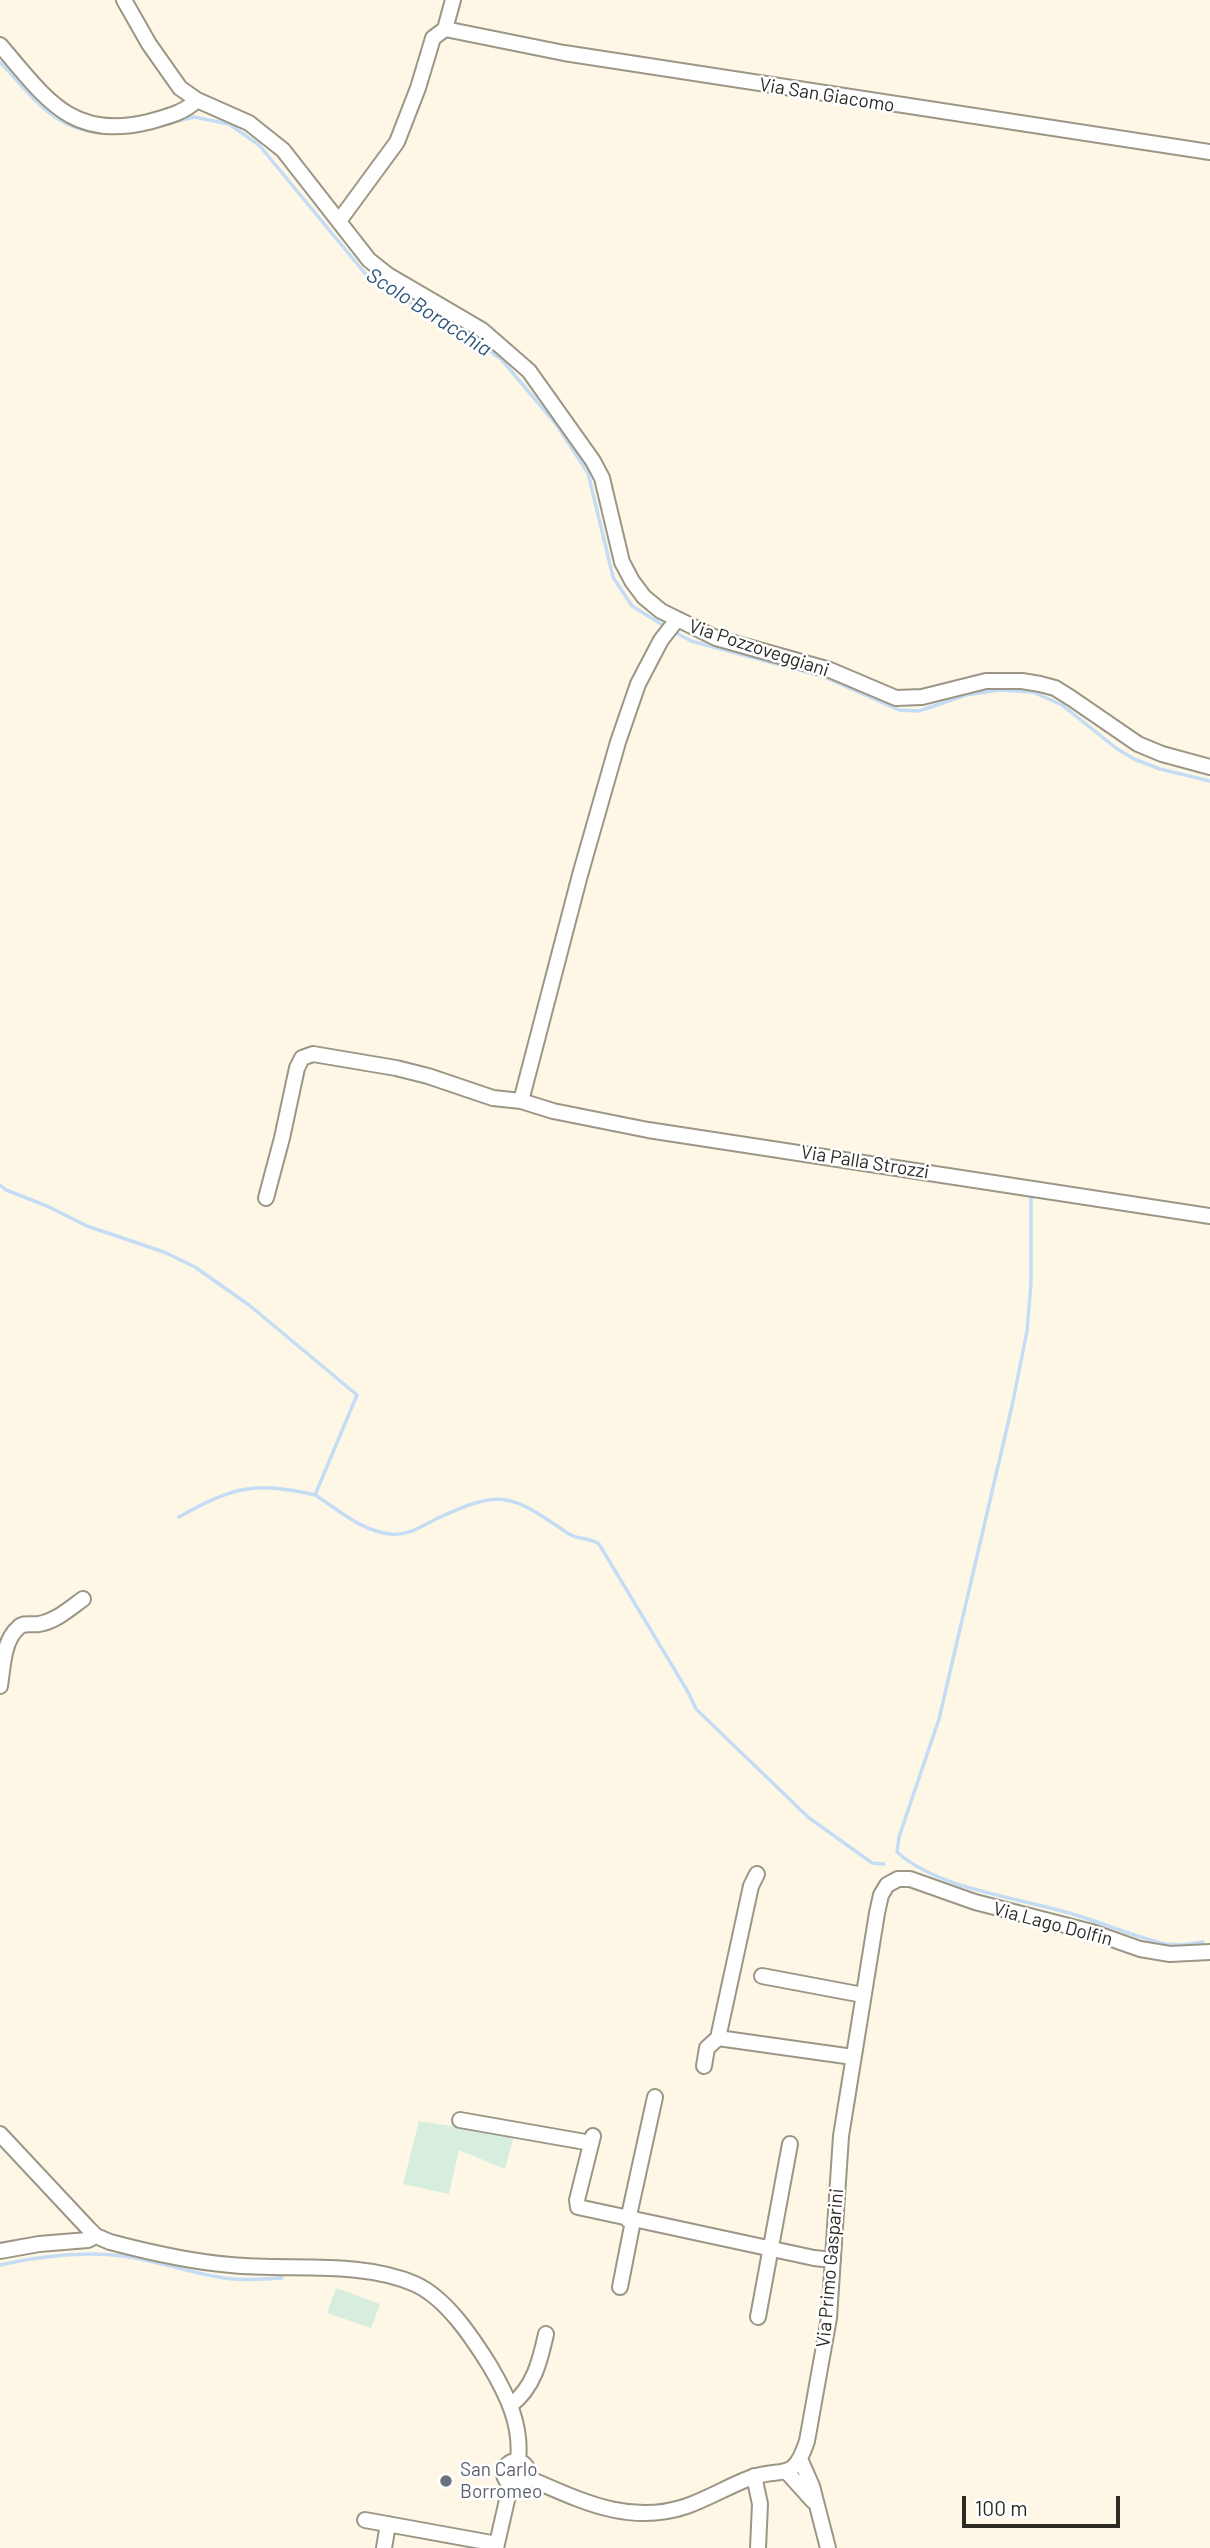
<!DOCTYPE html>
<style>
body{margin:0}
#map{position:relative;width:1210px;height:2548px;overflow:hidden;background:#fef7e6;font-family:Barlow,sans-serif}
canvas{display:block}
.scale{position:absolute;left:962px;top:2496px;width:158px;height:32px;box-sizing:border-box;border:4px solid #2d2a24;border-top:0;padding-left:9px;font-size:21px;line-height:24px;white-space:nowrap;color:#2d2a24;-webkit-text-stroke:5px #fff;paint-order:stroke}
</style>
<div id="map">
<canvas width="1210" height="2548"></canvas>
<div class="scale">100 m</div>
</div>
<script>
const ctx = document.querySelector('canvas').getContext('2d');
ctx.lineJoin = 'round';
function paint(path, color) { ctx.fillStyle = color; ctx.fill(path, 'evenodd'); }
function trace(path, color, width, dash) { ctx.strokeStyle = color; ctx.lineWidth = width; ctx.lineCap = dash ? 'butt' : 'round'; ctx.setLineDash(dash || []); ctx.stroke(path); }
function write(font, color, halo, rows, align = 'center') {
  ctx.font = font + ' Barlow,sans-serif'; ctx.lineWidth = 5; ctx.setLineDash([]); ctx.textBaseline = 'middle'; ctx.strokeStyle = halo; ctx.fillStyle = color; for (const [text, x, y, turn = 0] of rows) {
    ctx.save(); ctx.translate(x, y); ctx.rotate((+turn || 0) * Math.PI / 180); ctx.textAlign = isNaN(turn) ? turn : align; if (halo) ctx.strokeText(text, 0, 0); ctx.fillText(text, 0, 0); ctx.restore();
  }
}
paint(new Path2D(`
 M419 2121 514 2136 505 2169 459 2150 449 2194 403 2184Z
 M336 2288 380 2304 371 2328 327 2313Z`), '#d7eede');
trace(new Path2D(`
 M0 62C38 103 59 137 120 133
 M165 124 194 117 229 124 259 145 368 277 405 300 470 336 501 359 556 424 588 473 613 577 632 606 666 627
 M673 631 691 641 822 676 899 710 919 711 966 695 999 690 1033 692 1062 705 1116 748 1134 759 1160 769 1210 781
 M0 1185 6 1190 47 1206 87 1226 164 1252 195 1267 249 1305 357 1395 315 1495C339 1510 361 1531 391 1534 408 1536 422 1526 436 1519 503 1488 510 1494 569 1534 579 1540 589 1537 599 1544L688 1692 696 1709 808 1817 872 1863 884 1864
 M1039 1194 1031 1198V1283L1027 1331 1012 1406 939 1719 899 1837 897 1852C940 1891 1025 1898 1079 1916 1108 1925 1136 1937 1166 1944L1181 1945 1203 1942
 M179 1517C233 1487 253 1481 315 1495
 M0 2265C40 2256 82 2251 123 2256 155 2260 186 2272 218 2277 239 2281 261 2279 282 2278`), '#c5ddf4', 3.5);
const minor = new Path2D(`
 M124 0 149 44 180 88 197 100 249 123 283 150 369 260 388 275 482 330 529 371 593 461 602 478 622 562 632 581 644 597 661 611 716 638 830 670 896 698 922 697 986 681H1022L1040 684 1055 688 1071 698 1138 744 1162 754 1210 767
 M445 29 453 0
 M0 45C45 97 71 141 148 122 166 117 184 113 197 100
 M339 221 397 142 418 88 433 38 445 29 564 53 1210 152
 M521 1101 580 875 618 742 638 684 661 640 676 621
 M266 1198 282 1138 297 1068 302 1058 313 1054 396 1068 428 1076 493 1098 521 1101 553 1111 648 1130 1210 1216
 M0 1686C3 1668 3 1641 18 1628 23 1622 32 1625 39 1624 56 1621 69 1609 83 1599
 M762 1976 863 1995
 M718 2038 751 1886 757 1874
 M718 2038 853 2057
 M704 2066 707 2048 718 2038
 M460 2120 591 2143
 M0 2134 88 2228 96 2236 110 2242C148 2252 192 2262 231 2265 289 2271 361 2260 415 2284 446 2298 472 2337 490 2366 507 2395 522 2425 518 2460
 M593 2136 577 2200 578 2207 814 2258 833 2260
 M628 2220 655 2097
 M0 2251 39 2244 88 2240 96 2236
 M620 2287 633 2221
 M758 2317 790 2144
 M511 2405C534 2387 540 2361 546 2334
 M504 2473a12 12 0 1 1 24 0a12 12 0 1 1-24 0Z
 M801 2461 812 2486 828 2548
 M786 2471 813 2501
 M754 2476 760 2504 758 2548
 M528 2478C580 2500 629 2526 687 2506 709 2498 729 2486 750 2478 783 2466 793 2484 807 2441L829 2318 841 2136 877 1913 881 1895 887 1885 898 1879H910L975 1902 1092 1932 1140 1949 1170 1954 1210 1952
 M365 2520 497 2544
 M384 2548 388 2524
 M496 2548 507 2500 513 2485`);
trace(minor, '#9c9686', 18);
trace(minor, '#fff', 14);
for (const [x, y, r, color] of [
 [446,2481,7,"#6b7280"]
]) { const dot = new Path2D(); dot.arc(x, y, r, 0, 2 * Math.PI); ctx.fillStyle = color; ctx.fill(dot); trace(dot, '#fff', 2.5); }
write('19px', '#2d2a24', '#fff', [
 ["Via San Giacomo",827,95,9],
 ["Via Pozzoveggiani",759,648,18],
 ["Via Palla Strozzi",865,1162,9],
 ["Via Lago Dolfin",1053,1924,15],
 ["Via Primo Gasparini",830,2268,-85]
]);
write('19px', '#5b616d', '#fff', [
 ["San Carlo",460,2470],
 ["Borromeo",460,2492]
], 'left');
write('italic 21px', '#2f5678', '#fff', [
 ["Scolo Boracchia",429,312,33]
]);
</script>
